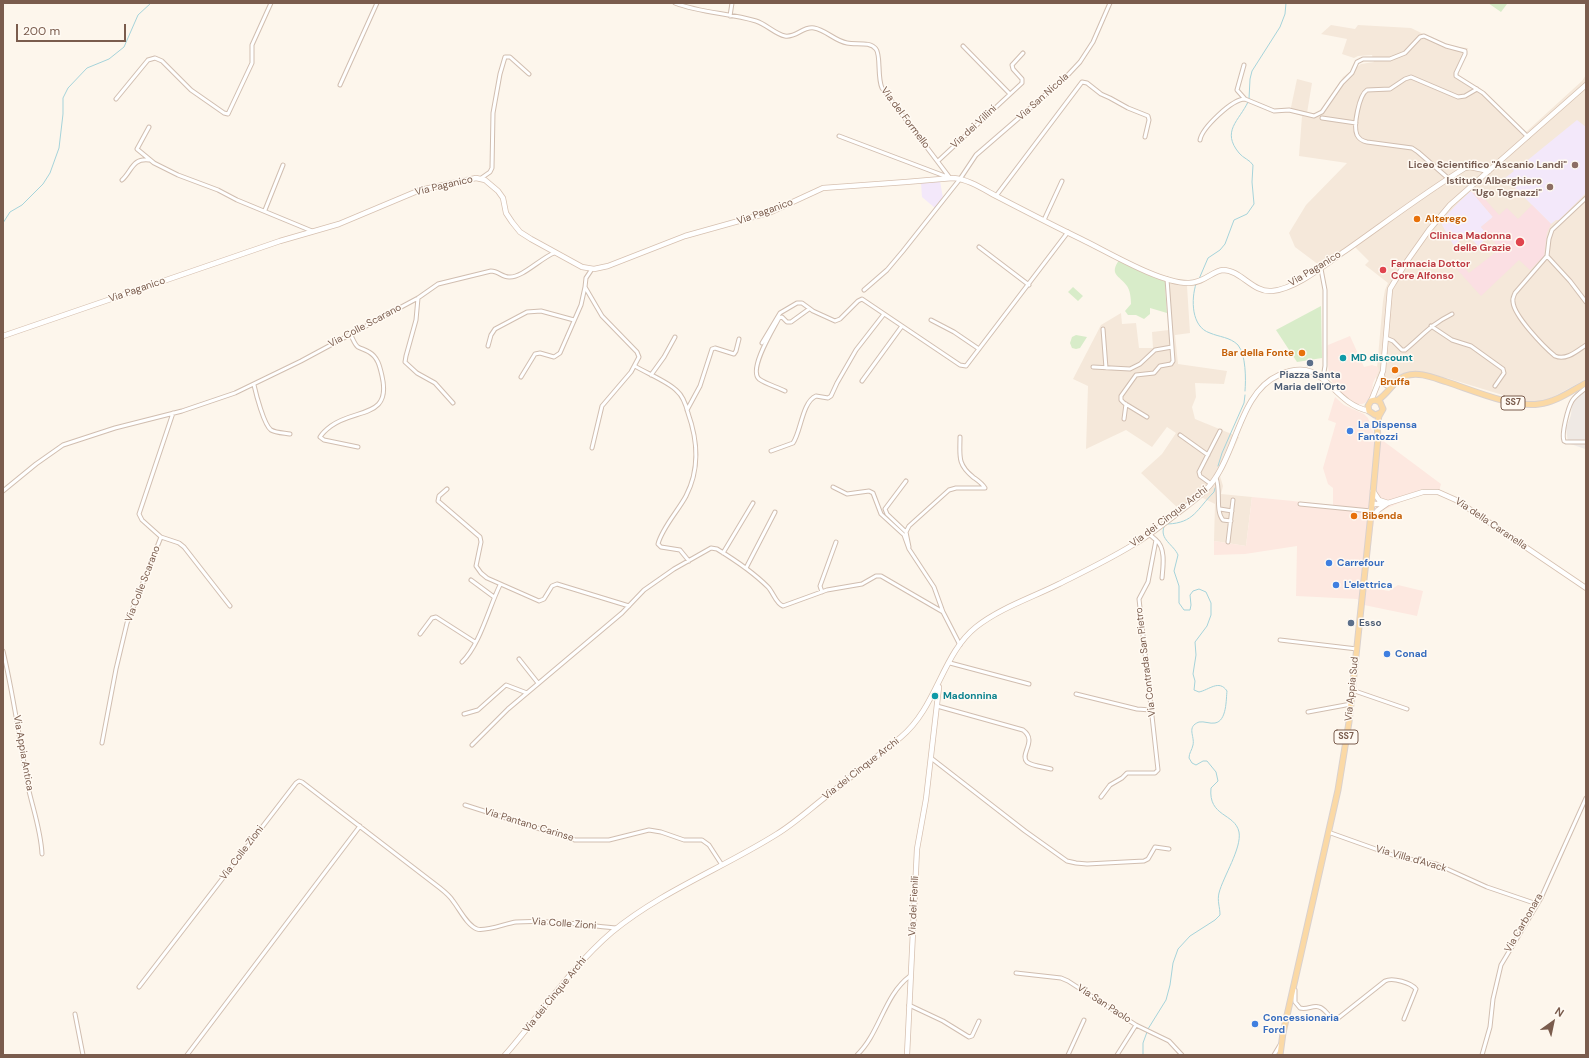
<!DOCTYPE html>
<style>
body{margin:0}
#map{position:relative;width:1589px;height:1058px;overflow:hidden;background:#fdf6ec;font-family:"DM Sans",sans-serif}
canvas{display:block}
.frame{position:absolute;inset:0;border:4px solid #7a5c4d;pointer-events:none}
.north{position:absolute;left:1533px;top:1002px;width:40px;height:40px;-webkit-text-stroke:3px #fffaf3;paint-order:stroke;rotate:33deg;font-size:11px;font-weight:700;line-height:16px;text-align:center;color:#7a5c4d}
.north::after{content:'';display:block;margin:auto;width:14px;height:18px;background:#7a5c4d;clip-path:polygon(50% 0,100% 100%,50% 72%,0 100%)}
.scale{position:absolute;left:16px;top:24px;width:110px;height:18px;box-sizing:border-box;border:2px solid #7a5c4d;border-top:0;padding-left:5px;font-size:12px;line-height:14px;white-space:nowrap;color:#7a5c4d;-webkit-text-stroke:3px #fffaf3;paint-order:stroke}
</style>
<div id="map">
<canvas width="1589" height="1058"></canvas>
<div class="frame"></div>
<div class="north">N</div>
<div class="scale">200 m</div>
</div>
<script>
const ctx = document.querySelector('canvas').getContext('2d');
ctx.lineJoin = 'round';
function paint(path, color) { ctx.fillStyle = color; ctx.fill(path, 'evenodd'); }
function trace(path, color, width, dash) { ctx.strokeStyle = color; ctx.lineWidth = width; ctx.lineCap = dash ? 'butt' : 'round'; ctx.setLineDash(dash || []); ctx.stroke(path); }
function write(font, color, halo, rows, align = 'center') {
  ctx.font = font + ' "DM Sans",sans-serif'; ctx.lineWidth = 3; ctx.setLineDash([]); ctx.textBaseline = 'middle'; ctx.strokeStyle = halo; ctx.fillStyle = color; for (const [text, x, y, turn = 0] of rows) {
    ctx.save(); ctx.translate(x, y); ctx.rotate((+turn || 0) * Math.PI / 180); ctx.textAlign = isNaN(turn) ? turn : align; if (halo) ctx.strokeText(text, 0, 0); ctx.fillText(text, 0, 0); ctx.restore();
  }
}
paint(new Path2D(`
 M1331 25 1355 29 1358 25 1411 28 1442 43 1455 47 1468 48 1458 71 1459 76 1480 88 1526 132 1582 81 1586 75V379L1553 397 1541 402 1519 400 1447 378 1420 372H1408L1390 382 1376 379 1383 301 1385 290 1388 283 1365 265 1369 261 1355 247 1323 268 1295 247 1289 233 1306 205 1347 163 1299 156 1302 116 1290 112 1297 79 1312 83 1307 113H1317L1324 107 1343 77 1361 64 1374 62 1372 55 1358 56 1354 58 1342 54 1347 39 1321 34Z
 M1165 281 1187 286 1190 333 1175 335 1178 364 1227 371 1224 384 1195 383 1196 397 1192 407 1195 419 1239 437 1225 468 1220 476 1223 486 1221 494 1252 497 1246 546 1214 541 1215 504 1201 497 1182 512 1141 473 1162 454 1176 433 1167 427 1152 447 1126 430 1086 449 1088 386 1073 379 1101 325 1121 313 1122 324 1136 323 1139 348H1153L1152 332 1169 330 1165 287Z`), '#f5e8da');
paint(new Path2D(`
 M1350 336 1364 367 1372 365 1378 367 1379 371 1373 383 1371 397 1365 403 1362 404H1357L1342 394 1333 384 1329 375 1327 353 1328 345Z
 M1335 397 1344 405 1364 414 1368 418 1374 434 1441 484 1438 495 1429 494 1420 495 1403 501 1379 512 1374 520 1366 587 1389 591 1398 585 1423 591 1417 616 1364 605 1357 599 1296 596 1297 546 1245 554 1214 555V541L1246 546 1252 497 1333 505V488L1328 484 1323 468 1336 423 1328 420Z`), '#fde8e0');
paint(new Path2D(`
 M1586 389V449H1585L1568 443 1566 428 1571 415 1572 404 1577 397Z`), '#efe9e4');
paint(new Path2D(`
 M1577 120 1586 127V193L1559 220H1556L1551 224 1505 178 1514 171 1512 169 1515 166 1518 168Z
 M940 181 943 198 935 208 922 197 921 183Z
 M1471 191 1493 217 1481 227 1489 236 1478 246 1467 234 1454 246 1442 225 1443 219 1459 202Z`), '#f3e8fa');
paint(new Path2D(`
 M1475 188 1499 215 1507 208 1518 219 1532 205 1551 224 1547 233 1544 256 1530 270 1519 260 1481 296 1454 266 1459 262 1469 273 1500 249 1481 227 1493 217 1471 191Z`), '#fbdfe3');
paint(new Path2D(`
 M1488 3H1506L1507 4 1501 12Z
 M1119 260 1156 278 1165 281V287L1167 313 1150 308V314L1144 319 1136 315H1128L1125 311 1131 304C1131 298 1130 290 1127 286 1119 275 1109 275 1119 260Z
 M1073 287 1083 296 1078 301 1068 292Z
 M1321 306 1322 358 1297 362 1276 330Z
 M1076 335 1087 337 1080 348 1076 349 1072 348 1070 343 1072 337Z`), '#d8ecc9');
trace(new Path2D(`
 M1249 99 1250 79 1252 71 1280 27 1285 14 1286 3
 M3 223 10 212 22 205 43 184 50 173 59 148 63 114V98L68 88 87 68 109 59 124 47 138 15 151 3
 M1199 279 1208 258 1220 250 1225 244 1234 220 1247 214 1254 204 1252 182 1253 165C1250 160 1243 158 1239 153 1221 131 1239 121 1248 102
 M1196 284C1191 299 1191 327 1210 333 1219 337 1230 337 1238 345 1246 355 1246 379 1245 391
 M1218 466 1222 453 1244 403 1245 395
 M1168 524C1194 523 1197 509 1214 492L1215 488
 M1148 1029 1166 1000 1170 985 1173 963 1178 949 1190 936 1215 920 1220 915C1220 907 1217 901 1219 893 1223 877 1242 848 1239 832 1235 813 1208 817 1211 788L1218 781 1216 772 1207 761H1203L1196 765 1192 763 1189 758C1189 753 1192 750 1193 745 1195 736 1186 727 1199 722 1204 721 1210 724 1215 723 1227 721 1226 699 1227 691 1219 679 1209 690 1199 692L1194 690 1195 681 1193 674 1196 655 1195 642 1207 626 1211 615V603L1206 592 1199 589 1193 591 1190 595 1191 605 1190 610H1184L1179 603V586L1174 571 1178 555C1174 545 1159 539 1164 527
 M1143 1055V1043L1147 1032`), '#a5d3da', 1);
const street = new Path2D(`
 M675 3C701 13 729 13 756 21 766 24 775 34 785 36 796 38 803 26 814 28 826 30 835 41 847 43 856 45 870 41 876 49 881 55 877 77 882 88L950 178
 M730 16 732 3
 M963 46 1010 94
 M1244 65 1237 90 1245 99 1274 111 1289 110 1314 116 1322 112 1342 83 1352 73 1357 62 1363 59H1390L1405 53 1420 37 1424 36 1446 46 1465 51V54L1456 73V76L1483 93 1528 137
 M340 85 377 3
 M116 99 148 60 155 58 162 61 191 90 224 113 228 114 252 63V45L271 3
 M1322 118 1356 123
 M149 127 137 149 154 163 178 175 218 190 237 200 312 231
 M839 136 950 178
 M1200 140C1202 128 1232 99 1245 99
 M938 161 1022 83V79L1013 69 1012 65 1023 53
 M480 179 490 172 492 168 493 113 500 74 505 57H510L529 74
 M1449 179 1418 152 1412 148 1367 142C1362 141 1359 139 1357 135 1353 126 1359 95 1367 90L1390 89 1405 79 1411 77 1458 97 1465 96 1477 89
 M122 180C132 171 132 158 149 160
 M996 196 1082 82 1087 83 1101 94 1110 98 1128 108 1148 116 1149 120 1145 137
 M1586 198 1552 230 1549 239 1547 256 1570 281 1586 302
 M265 210 283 165
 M1044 220 1062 181
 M979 247 1029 285
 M1547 256 1515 293C1514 296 1512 298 1513 302 1514 316 1544 347 1555 356 1566 361 1577 351 1586 345
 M592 269 586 278 585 287 602 316 637 352 639 357 631 372 602 406 592 448
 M1321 269 1325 290V366L1323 378
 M864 290 887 270 903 251 960 179 976 155 1065 78 1080 62 1093 42 1110 3
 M418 298 416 320 406 356 405 362 417 373 435 383 453 403
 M931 320 954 332 979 349
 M1431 326 1452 340 1471 346 1503 369 1504 373 1495 386
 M1103 329 1106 368
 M350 334C353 338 354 344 358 347 362 349 366 350 369 352 378 357 380 367 382 376 392 419 355 408 331 426 327 429 323 432 320 437L324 440 358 447
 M1386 338 1393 341 1402 350H1405C1423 335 1430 325 1452 314
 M762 343 780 313 797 303H802L813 311 835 321 840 319 858 301 862 299 960 365 966 366 1068 232
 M488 346 491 335 495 329 527 312 541 311 574 320
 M635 366C646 373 669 382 677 391 683 396 686 405 688 413 698 441 700 469 686 496 678 511 662 528 658 544L661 547 680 550 689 561
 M1093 367 1130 369 1140 364 1155 350 1172 347
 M651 375 664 357 675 337
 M521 377 535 354 540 353 554 357 560 353 581 305 585 287
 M862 381 902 326
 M254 385C256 394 264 425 271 430 276 433 285 433 290 434
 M1586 388C1581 392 1575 396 1572 401 1568 408 1561 434 1564 441L1566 442H1586
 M785 391C777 387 766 384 759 379 748 369 774 328 779 318L782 317 787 322H791L809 309
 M687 410 700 386 712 349 715 348 734 354 736 351 739 339
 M1147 417 1124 403 1121 400V396L1136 375 1154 373 1160 366 1171 364 1173 361 1167 279
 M1124 419 1126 404
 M1180 435 1208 455
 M771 451 793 443C801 432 802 402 816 396L828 398 831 396 837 383 856 350 884 314
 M1216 478C1221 490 1215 511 1223 520L1231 521
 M906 481 885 509 887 514 906 532 909 547
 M1211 484 1200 476 1199 472 1220 431
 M833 487 847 494 869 491 873 493 881 514 904 535 909 549 934 587 943 612
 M447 489 439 496 438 501 480 537 481 542 476 566 481 573 487 578 539 601 544 599 552 586 557 584 629 606
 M3 491 36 464 63 445 115 428 182 411 235 393 301 361 418 298 438 284 491 271C498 271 502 277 509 277 522 278 541 258 554 253
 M1300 504 1371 511
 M1220 509 1232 511
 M906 532 909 526 949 490 956 488H985C982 483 977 480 973 477 957 464 960 456 960 437
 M161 537 179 543 184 547 230 606
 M1156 540C1166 548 1163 567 1162 578
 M1228 542 1233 500
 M723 553 753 503
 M746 568 775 512
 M471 580 494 597
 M822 592 820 586 836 542
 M420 634 432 618 436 617 475 642
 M1280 640 1357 649
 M3 651C14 697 20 744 29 791 34 812 41 832 42 854
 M519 659 538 683
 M462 662C480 645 489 607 500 585
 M950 663 1029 684
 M1352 690 1407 709
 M1076 694 1137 709 1151 710
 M937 706 1023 730C1038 741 1019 754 1027 762 1032 766 1044 767 1051 769
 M1308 712 1351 704
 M464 714 478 710 506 685 527 693
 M102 743 116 669 127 623 161 537 142 520 139 514 173 413
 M472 745 508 709 622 613 644 590 674 569 711 548 717 549C735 560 753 572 768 587 773 592 776 604 783 606L827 590 862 584 876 576H881L943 612 960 645
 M931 758 1025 831 1067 861 1076 863 1087 864 1144 861 1148 859 1155 847 1169 849
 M1101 797 1110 785 1122 778 1127 773H1155L1158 770 1139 599 1148 582 1156 540 1149 534
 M465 805 575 840H609L649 830 661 832 684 840H702L709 845 722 865
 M1328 832 1398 857 1436 864 1487 887 1537 904
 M1016 973 1061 978 1068 981 1136 1025 1169 1041 1182 1055
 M139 987 296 783 299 781 302 782 440 888C445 892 450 896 453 901 460 910 467 925 477 929 485 932 507 923 516 922 549 920 584 925 617 928
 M1295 990V1002L1300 1008C1307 1010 1313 1005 1319 1007 1327 1009 1328 1019 1337 1019L1385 981C1393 977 1411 983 1416 989L1404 1019
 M909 1005 943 1021 969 1037 972 1036 979 1021
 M75 1014 83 1055
 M187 1055 360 826
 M857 1055C880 1033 884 995 910 976
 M1068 1055 1084 1020
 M1117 1055 1136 1025
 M1274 1055 1280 1045
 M1482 1055 1490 1027 1493 999 1501 965 1541 898 1586 798`);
const secondary = new Path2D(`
 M3 336 280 241 339 224 420 190 476 178 485 180 498 191 503 198 506 213 512 222 520 232 531 239 582 267 594 269 608 266 685 236 771 212 823 188 906 182 953 178C969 179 986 191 1000 198 1027 212 1054 226 1081 239 1108 252 1161 284 1189 283 1204 283 1212 271 1223 270 1241 270 1253 293 1272 291 1296 289 1326 264 1345 251 1385 223 1424 193 1465 168L1470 167 1489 171
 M1382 375 1383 382 1386 385 1392 386
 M1371 401 1383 371 1390 289 1405 264 1429 230 1450 205 1586 85
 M1373 491 1379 500 1388 503
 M1372 504H1386
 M1371 519 1378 510 1388 503 1423 492H1438L1456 500 1586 588
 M505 1055C541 1014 570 968 612 932 662 891 723 868 777 834 795 823 811 808 828 795 852 776 877 757 901 737 937 707 942 654 976 627 1000 608 1031 598 1059 584 1083 572 1108 560 1131 546 1149 536 1166 522 1183 509 1195 500 1208 490 1216 477 1237 446 1242 391 1279 375 1326 354 1328 402 1369 411
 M907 1055 917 849 926 799 939 687`);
const primary = new Path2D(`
 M1378 400C1389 393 1393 381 1405 376 1419 371 1434 378 1447 382 1472 390 1513 408 1539 404 1556 402 1571 391 1586 383
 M1280 1055 1283 1033 1338 790 1349 722 1372 504 1378 438 1377 425 1379 416 1383 409 1380 402 1375 400 1371 401 1368 406 1369 411 1375 415 1380 413`);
trace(street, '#d1beb0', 5);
trace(secondary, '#d6c0b0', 6);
trace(primary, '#dad1cd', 7);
trace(street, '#fff', 3);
trace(secondary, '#fff', 4.5);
trace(primary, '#fbd9a5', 5);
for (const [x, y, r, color] of [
 [1575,165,4,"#8d6e63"],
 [1550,187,4,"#8d6e63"],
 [1417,219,4,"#e8710a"],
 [1520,242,5,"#e0444e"],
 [1383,270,4,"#e0444e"],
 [1302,353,4,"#e8710a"],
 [1343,358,4,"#0f9aa8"],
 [1310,363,4,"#5c6f8a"],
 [1395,370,4,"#e8710a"],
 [1350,431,4,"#3f7fe0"],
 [1354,516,4,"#e8710a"],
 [1329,563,4,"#3f7fe0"],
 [1336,585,4,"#3f7fe0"],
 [1351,623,4,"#5c6f8a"],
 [1387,654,4,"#3f7fe0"],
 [935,696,4,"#0f9aa8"],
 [1255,1024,4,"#3f7fe0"]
]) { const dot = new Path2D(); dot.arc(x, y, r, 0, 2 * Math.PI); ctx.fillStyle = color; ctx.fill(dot); trace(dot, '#fffaf3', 1.5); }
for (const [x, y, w] of [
 [1513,403,24],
 [1346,737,24]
]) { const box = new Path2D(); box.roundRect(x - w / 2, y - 7, w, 14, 3); ctx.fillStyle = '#fffaf3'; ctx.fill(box); trace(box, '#7a5c4d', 1); }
write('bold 9px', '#7a5c4d', null, [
 ["SS7",1513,403],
 ["SS7",1346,737]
]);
write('10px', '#7a5c4d', '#fffaf3', [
 ["Via San Nicola",1043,97,-42],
 ["Via del Formello",905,118,53],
 ["Via dei Villini",974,127,-43],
 ["Via Paganico",444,186,-13],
 ["Via Paganico",765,212,-20],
 ["Via Paganico",1315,269,-31],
 ["Via Paganico",137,290,-19],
 ["Via Colle Scarano",365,326,-28],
 ["Via dei Cinque Archi",1169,517,-37],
 ["Via della Caranella",1491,524,34],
 ["Via Colle Scarano",143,584,-69],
 ["Via Contrada San Pietro",1146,662,-97],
 ["Via Appia Sud",1352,689,-84],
 ["Via Appia Antica",23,753,80],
 ["Via dei Cinque Archi",861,769,-38],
 ["Via Pantano Carinse",529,825,17],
 ["Via Colle Zioni",242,853,-53],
 ["Via Villa d'Avack",1411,859,16],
 ["Via dei Fienili",914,906,-87],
 ["Via Carbonara",1524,923,-60],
 ["Via Colle Zioni",564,924,4],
 ["Via dei Cinque Archi",555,995,-51],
 ["Via San Paolo",1104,1004,33]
]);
write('bold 10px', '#785e54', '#fffaf3', [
 ["Liceo Scientifico \"Ascanio Landi\"",1567,165],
 ["Istituto Alberghiero",1542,181],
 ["\"Ugo Tognazzi\"",1542,193]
], 'right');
write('bold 10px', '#c56008', '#fffaf3', [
 ["Alterego",1425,219],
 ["Bar della Fonte",1294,353,"right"],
 ["Bruffa",1395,382,"center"],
 ["Bibenda",1362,516]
], 'left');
write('bold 10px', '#be3a42', '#fffaf3', [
 ["Clinica Madonna",1511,236],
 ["delle Grazie",1511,248],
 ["Farmacia Dottor",1391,264,"left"],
 ["Core Alfonso",1391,276,"left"]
], 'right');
write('bold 10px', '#0d838f', '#fffaf3', [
 ["MD discount",1351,358],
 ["Madonnina",943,696]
], 'left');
write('bold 10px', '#4e5e75', '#fffaf3', [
 ["Piazza Santa",1310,375],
 ["Maria dell'Orto",1310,387],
 ["Esso",1359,623,"left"]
]);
write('bold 10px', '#366cbe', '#fffaf3', [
 ["La Dispensa",1358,425],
 ["Fantozzi",1358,437],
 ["Carrefour",1337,563],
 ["L'elettrica",1344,585],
 ["Conad",1395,654],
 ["Concessionaria",1263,1018],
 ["Ford",1263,1030]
], 'left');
</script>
